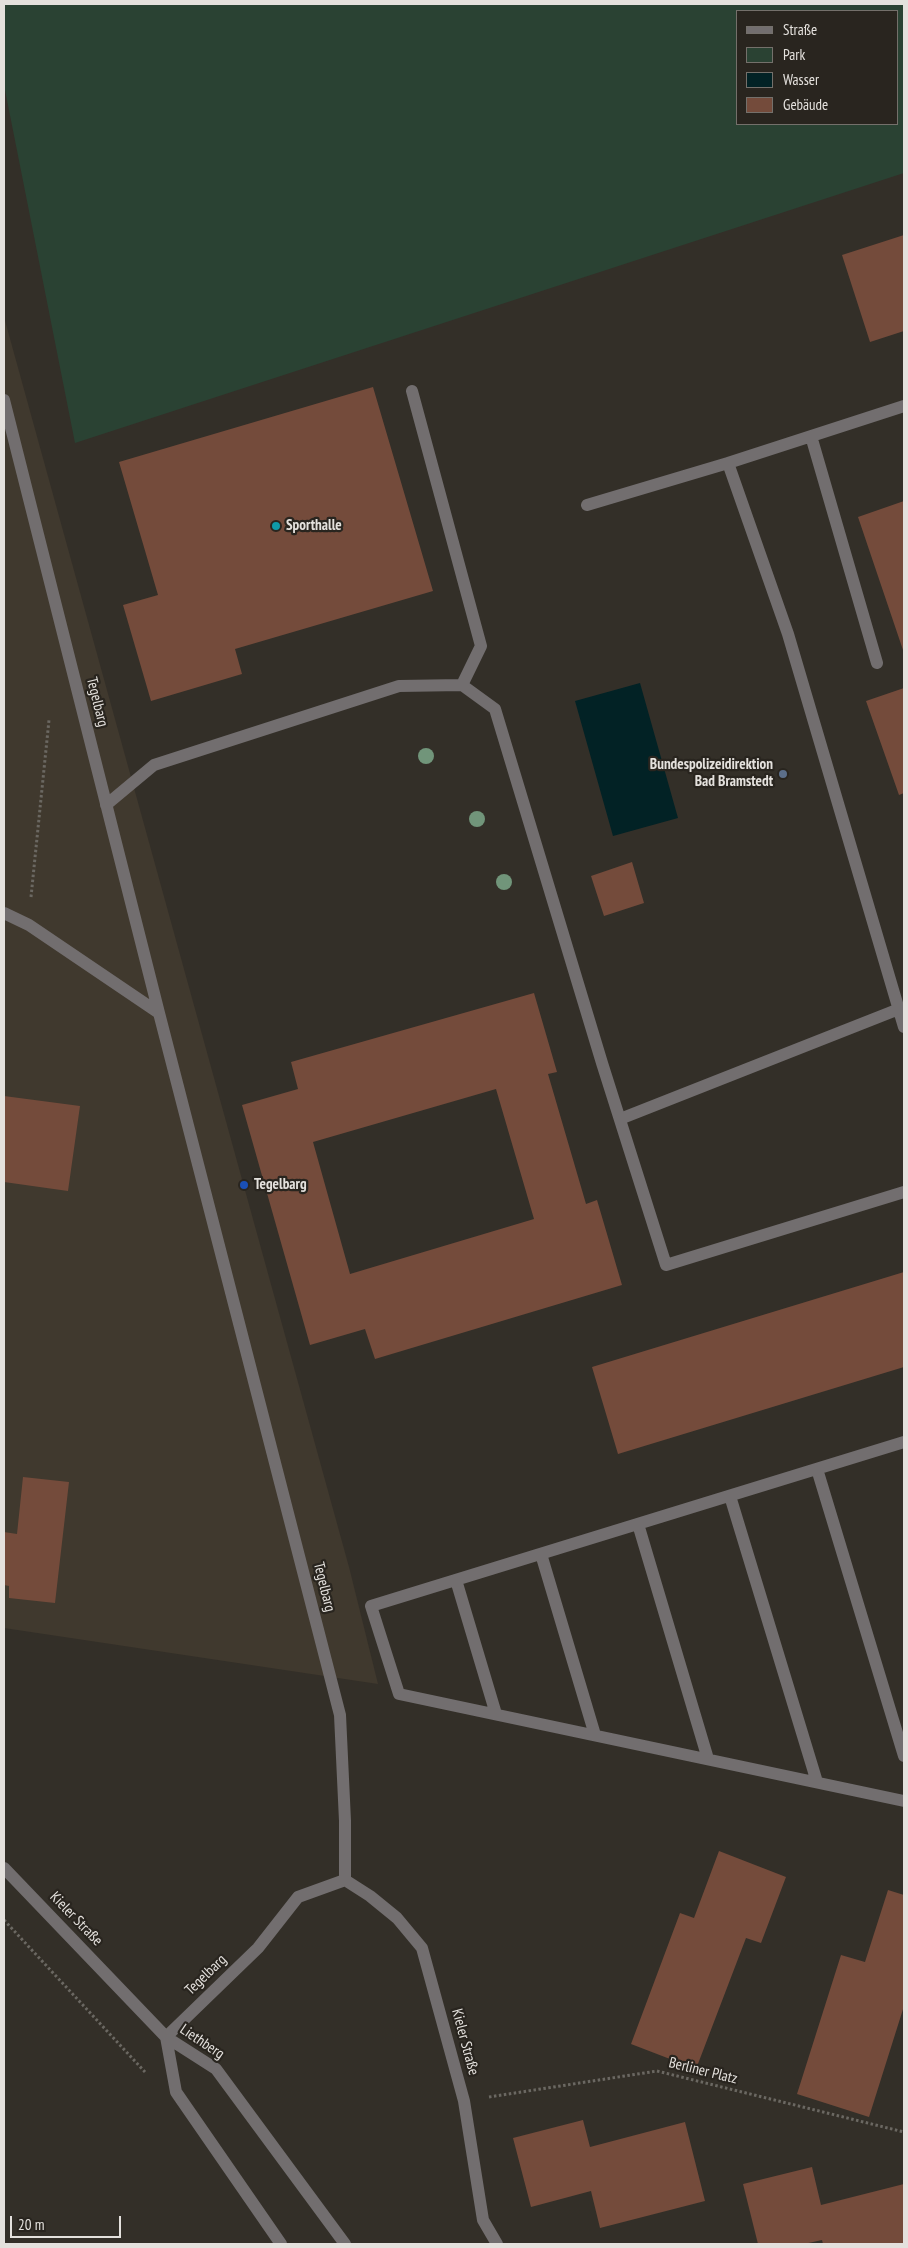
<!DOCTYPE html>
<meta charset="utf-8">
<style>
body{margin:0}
#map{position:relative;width:908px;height:2248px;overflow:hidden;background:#332f28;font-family:"PT Sans Narrow",sans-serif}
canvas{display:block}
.frame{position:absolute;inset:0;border:5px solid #e4e1dd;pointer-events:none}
.legend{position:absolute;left:736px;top:10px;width:162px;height:115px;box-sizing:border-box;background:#29251f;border:1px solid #74706b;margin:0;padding:6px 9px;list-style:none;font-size:15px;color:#e4e1dd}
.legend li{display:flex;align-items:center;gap:10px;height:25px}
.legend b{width:25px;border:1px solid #74706b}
.scale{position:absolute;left:10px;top:2216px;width:111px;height:22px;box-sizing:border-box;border:2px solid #e4e1dd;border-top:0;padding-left:6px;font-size:15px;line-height:18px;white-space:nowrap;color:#e4e1dd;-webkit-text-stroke:4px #29251f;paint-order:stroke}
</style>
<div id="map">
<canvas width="908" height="2248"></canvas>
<div class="frame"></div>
<ul class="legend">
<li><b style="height:6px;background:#726e6f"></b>Straße</li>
<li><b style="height:14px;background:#2a4233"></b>Park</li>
<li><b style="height:14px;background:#022225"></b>Wasser</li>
<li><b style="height:14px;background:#744b3b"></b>Gebäude</li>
</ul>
<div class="scale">20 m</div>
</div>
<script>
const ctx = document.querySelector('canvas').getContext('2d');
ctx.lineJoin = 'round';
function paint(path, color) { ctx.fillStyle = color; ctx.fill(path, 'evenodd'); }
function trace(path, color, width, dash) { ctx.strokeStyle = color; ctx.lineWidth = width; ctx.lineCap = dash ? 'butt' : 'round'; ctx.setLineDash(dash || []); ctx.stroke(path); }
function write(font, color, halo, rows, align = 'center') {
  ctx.font = font + ' "PT Sans Narrow",sans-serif'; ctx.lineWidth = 4.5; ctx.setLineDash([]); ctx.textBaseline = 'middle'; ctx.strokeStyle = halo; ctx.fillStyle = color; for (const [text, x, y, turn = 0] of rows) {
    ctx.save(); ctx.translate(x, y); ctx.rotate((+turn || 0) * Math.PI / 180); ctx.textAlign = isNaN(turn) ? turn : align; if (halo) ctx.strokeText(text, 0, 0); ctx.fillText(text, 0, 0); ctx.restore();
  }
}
paint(new Path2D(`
 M4 317 349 1567 378 1684 4 1628Z`), '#40392e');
paint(new Path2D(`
 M4 4H904V173L75 443 4 85ZM897 11V124H737V11Z`), '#2a4233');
paint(new Path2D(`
 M640 683 678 818 613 836 575 701Z`), '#022225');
paint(new Path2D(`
 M904 235V331L870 342 842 255Z
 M373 387 433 591 235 649 242 674 151 701 123 605 158 595 119 462Z
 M904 501V653L858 517Z
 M904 688V793L899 795 866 701Z
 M632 862 644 903 604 916 591 876Z
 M534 993 557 1072 548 1074 586 1204 597 1200 622 1285 375 1359 365 1329 310 1345 242 1105 298 1089 291 1062ZM496 1089 534 1219 350 1274 313 1142Z
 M4 1096 80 1106 68 1191 4 1182Z
 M904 1272V1367L618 1454 592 1367Z
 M23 1477 69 1482 55 1603 9 1598V1586L4 1585V1532L17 1534Z
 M719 1851 786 1877 761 1943 746 1938 696 2069 631 2044 680 1913 694 1918Z
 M888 1890 904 1895V2006L869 2117 797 2094 841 1955 865 1962Z
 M583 2120 590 2147 685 2122 705 2201 600 2228 591 2191 531 2207 513 2138Z
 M812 2167 821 2205 904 2184V2244H823L822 2240 804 2244H758L743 2184Z`), '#744b3b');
trace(new Path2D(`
 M31 897 49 720
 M4 1920 145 2072
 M489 2097 657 2071 904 2132`), '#6b6862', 3, [2.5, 2.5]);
trace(new Path2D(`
 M412 391 481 646 462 685
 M4 400 159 1013
 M811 436 877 663
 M728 463 904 406
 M587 505 728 463 788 634 904 1027
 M106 805 154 765 399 686 462 685 495 709 602 1063 666 1265 904 1192
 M4 913 29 925 159 1013 340 1715 345 1821V1880
 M620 1119 899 1009
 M904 1442 371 1606 399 1694 904 1801
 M817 1469 904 1756
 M730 1496 817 1782
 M638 1524 708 1759
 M541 1554 595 1735
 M456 1580 496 1714
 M4 1868 166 2037 216 2069 345 2244
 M345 1880 370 1896 397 1918 422 1948 464 2101 483 2220 497 2244
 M166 2037 258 1948 298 1897 345 1880
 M166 2037 176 2092 281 2244`), '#726e6f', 12);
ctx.fillStyle = '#71957a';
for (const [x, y] of [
 [426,756],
 [477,819],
 [504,882]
]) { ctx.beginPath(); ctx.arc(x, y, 8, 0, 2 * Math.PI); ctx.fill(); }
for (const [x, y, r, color] of [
 [276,526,5,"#0f9aa8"],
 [783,774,5,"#5c6f8a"],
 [244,1185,5,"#1a4fb4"]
]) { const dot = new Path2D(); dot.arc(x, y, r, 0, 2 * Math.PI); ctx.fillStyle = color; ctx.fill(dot); trace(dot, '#29251f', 2); }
write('bold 15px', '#e4e1dd', '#29251f', [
 ["Sporthalle",286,526],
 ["Bundespolizeidirektion",773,765,"right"],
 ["Bad Bramstedt",773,782,"right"],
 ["Tegelbarg",254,1185]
], 'left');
write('15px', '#e4e1dd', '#29251f', [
 ["Tegelbarg",97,702,76],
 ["Tegelbarg",324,1587,76],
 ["Kieler Straße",76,1919,46],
 ["Tegelbarg",206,1975,-44],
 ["Liethberg",202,2042,34],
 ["Kieler Straße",465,2042,75],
 ["Berliner Platz",703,2071,14]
]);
</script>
